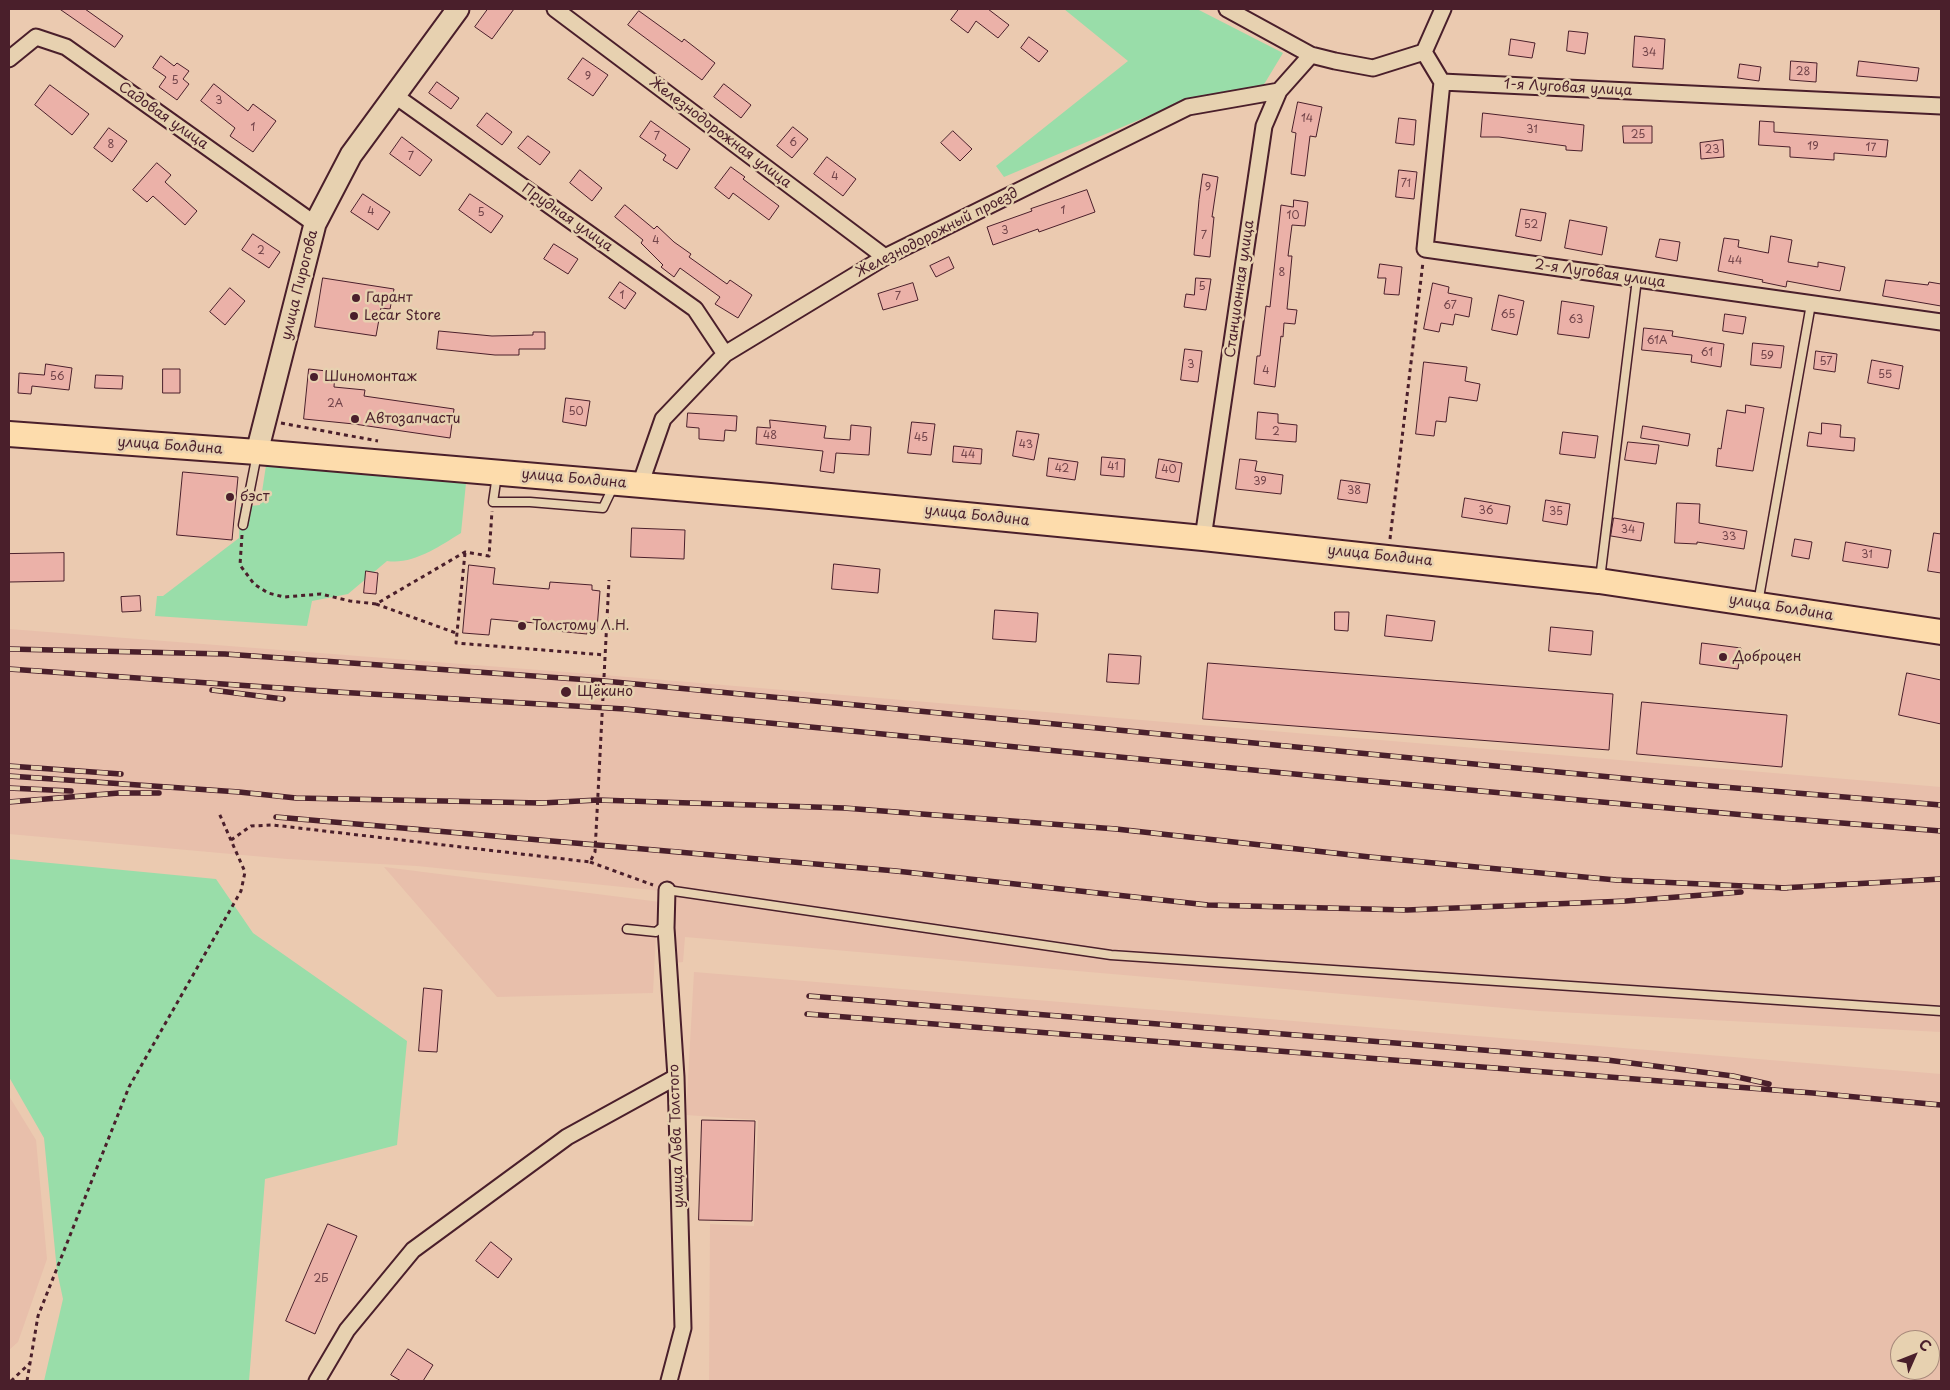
<!DOCTYPE html>
<meta charset="utf-8">
<style>
body{margin:0}
#map{position:relative;width:1950px;height:1390px;overflow:hidden;background:#ebcab0;font-family:"Playpen Sans",sans-serif}
canvas{display:block}
.frame{position:absolute;inset:0;border:10px solid #4a1f2b;pointer-events:none}
.north{position:absolute;left:1890px;top:1330px;width:50px;height:50px;box-sizing:border-box;background:#e7d1b0;border:1px solid #a88a7b;border-radius:50%;rotate:46deg;font-size:14px;font-weight:700;line-height:20px;text-align:center;color:#4a1f2b}
.north::after{content:'';display:block;margin:auto;width:18px;height:22px;background:#4a1f2b;clip-path:polygon(50% 0,100% 100%,50% 72%,0 100%)}
</style>
<div id="map">
<canvas width="1950" height="1390"></canvas>
<div class="frame"></div>
<div class="north">С</div>
</div>
<script>
const ctx = document.querySelector('canvas').getContext('2d');
ctx.lineJoin = 'round';
function paint(path, color) { ctx.fillStyle = color; ctx.fill(path, 'evenodd'); }
function trace(path, color, width, dash) { ctx.strokeStyle = color; ctx.lineWidth = width; ctx.lineCap = dash ? 'butt' : 'round'; ctx.setLineDash(dash || []); ctx.stroke(path); }
function write(font, color, halo, rows, align = 'center') {
  ctx.font = font + ' "Playpen Sans",sans-serif'; ctx.lineWidth = 5; ctx.setLineDash([]); ctx.textBaseline = 'middle'; ctx.strokeStyle = halo; ctx.fillStyle = color; for (const [text, x, y, turn = 0] of rows) {
    ctx.save(); ctx.translate(x, y); ctx.rotate((+turn || 0) * Math.PI / 180); ctx.textAlign = isNaN(turn) ? turn : align; if (halo) ctx.strokeText(text, 0, 0); ctx.fillText(text, 0, 0); ctx.restore();
  }
}
paint(new Path2D(`
 M9 629 604 675 1941 787V1032L1539 1011 685 937 683 962 659 965 662 891 417 866 287 859 9 834Z
 M384 867 660 902 656 932 653 993 497 997Z
 M694 972 1941 1074V1381H709L710 1224 754 1226 758 1120 686 1115ZM1900 1340H1930V1370H1900Z
 M9 1096 36 1140 47 1259 18 1342 9 1350Z`), '#e8bfab');
paint(new Path2D(`
 M1064 9H1197L1283 53 1263 86 1186 100 1004 177 996 166 1128 61Z
 M267 459 467 473 461 533C440 546 413 565 387 561L348 594 312 601 307 626 155 616 157 596H163L239 538 240 507 260 505Z
 M9 859 216 879 253 933 407 1041 397 1145 265 1179 249 1381H44L63 1299 57 1271 44 1138 9 1077Z`), '#99dda9');
const building = new Path2D(`
 M60 9H85L123 36 115 47Z
 M488 9H514L492 39 475 27Z
 M959 9H988L1009 25 998 38 976 21 968 33 951 20Z
 M639 11 682 42 684 39 715 63 702 80 628 25Z
 M1569 31 1588 33 1585 54 1567 51Z
 M1635 36 1665 39 1663 69 1633 67Z
 M1029 37 1048 51 1039 62 1021 48Z
 M1511 39 1535 43 1532 58 1509 55Z
 M161 56 174 66 177 63 189 71 183 79 189 84 177 100 159 87 166 77 153 68Z
 M583 58 608 75 593 96 568 79Z
 M1791 61 1817 63 1816 82 1790 80Z
 M1859 61 1919 68 1917 81 1857 76Z
 M1740 64 1761 67 1759 81 1738 78Z
 M437 82 459 98 451 109 429 93Z
 M214 84 248 111 253 104 276 121 253 152 230 136 235 128 201 101Z
 M724 84 751 105 741 118 714 97Z
 M50 85 89 114 72 135 35 105Z
 M1298 102 1322 107 1316 137 1310 136 1305 176 1291 174 1296 133 1292 132Z
 M487 113 512 132 502 145 477 126Z
 M1483 113 1584 125 1582 151 1566 150V146L1499 137H1481Z
 M1399 118 1416 120 1414 145 1396 143Z
 M651 121 690 149 677 169 663 160 666 155 640 137Z
 M1760 121 1774 122V132L1888 140 1886 157 1834 153V160L1790 157V147L1759 145Z
 M1623 126H1652V143H1624Z
 M793 127 808 139 792 158 777 146Z
 M109 128 127 141 112 162 94 148Z
 M953 131 972 149 960 161 941 143Z
 M528 136 550 152 540 165 518 148Z
 M402 137 432 160 420 176 390 154Z
 M1723 140 1724 157 1701 159 1700 143Z
 M827 157 856 179 843 196 814 174Z
 M157 163 171 175 165 182 197 211 185 225 153 196 147 202 133 190Z
 M731 167 745 177 743 179 779 206 769 220 733 193 729 199 715 188Z
 M580 170 602 188 592 201 570 183Z
 M1399 170 1417 172 1414 199 1396 197Z
 M1203 174 1218 177 1212 217H1214L1210 257 1194 255 1199 200Z
 M1087 190 1095 212 1039 232 1038 229 993 245 987 227 1032 211 1031 209Z
 M363 194 390 212 378 230 351 212Z
 M470 194 503 216 491 233 459 210Z
 M1294 200 1308 202 1305 226 1292 225 1288 256H1292L1287 309 1297 310 1295 324 1284 323 1283 337 1281 336 1275 387 1254 384 1257 356H1260L1266 306 1270 307 1281 205 1293 207Z
 M625 205 654 229 657 226 674 242 691 254 689 257 727 284 730 280 752 295 738 318 715 304 720 297 680 268 674 277 661 267 663 265 641 243 643 240 615 217Z
 M1521 209 1546 213 1541 241 1516 236Z
 M1570 220 1607 227 1602 255 1565 248Z
 M253 234 280 252 269 268 242 250Z
 M1771 236 1792 240 1788 262 1818 267V262L1845 267 1840 291 1787 281 1786 287 1762 282 1763 280 1718 271 1724 238 1739 240 1738 247 1768 253Z
 M1660 239 1680 242 1677 261 1656 257Z
 M554 244 578 259 568 274 544 259Z
 M949 257 954 268 936 277 930 266Z
 M1380 264 1402 267 1399 295 1384 294 1386 278H1378Z
 M323 278 394 289 390 309 381 308 376 336 315 327Z
 M1196 278 1211 279 1206 310 1184 307 1186 294 1194 295Z
 M1886 280 1928 285 1929 282 1941 284V306L1883 296Z
 M620 282 636 293 625 309 609 298Z
 M913 283 918 300 883 310 878 294Z
 M1433 283 1449 287 1448 293 1472 298 1469 317 1455 314 1453 325 1441 323 1439 332 1424 329Z
 M230 288 245 301 225 325 210 312Z
 M1499 295 1524 301 1517 335 1492 330Z
 M1562 301 1594 306 1589 338 1558 334Z
 M1725 314 1746 317 1743 334 1723 331Z
 M1644 328 1673 331 1672 336 1724 344 1721 367 1691 362 1692 355 1642 350Z
 M439 331 492 336 533 335V332H545V349H519V355H495L437 349Z
 M1753 343 1784 346 1781 368 1751 365Z
 M1185 349 1202 351 1198 382 1181 380Z
 M1816 351 1837 354 1835 372 1814 369Z
 M1872 360 1903 366 1899 389 1868 383Z
 M1424 362 1467 367 1465 381 1480 384 1477 401 1449 397 1446 422 1436 421 1434 436 1416 434Z
 M46 364 72 368 69 390 32 386 31 394 18 393 19 373 44 375Z
 M163 369H180V393H163Z
 M309 369 335 372 334 387 365 390 364 396 454 409 450 438 354 424 304 419Z
 M96 375 123 376 122 389 95 388Z
 M566 398 590 401 586 426 563 422Z
 M1746 405 1764 408 1753 471 1716 466 1718 448 1721 449 1727 410 1745 413Z
 M1258 412 1278 414V423L1297 425 1296 442 1256 439Z
 M688 413 737 416 736 431 725 430 724 441 699 439V428L687 427Z
 M770 420 826 426 824 438 850 440 851 425 871 427 869 455 836 453 834 473 820 471 823 451 756 444 757 427 770 428Z
 M912 422 935 424 931 455 908 453Z
 M1822 423 1841 425 1840 437 1855 438 1854 451 1807 446 1809 432 1821 434Z
 M1643 426 1690 434 1688 446 1641 438Z
 M1017 431 1039 434 1034 460 1013 456Z
 M1563 432 1598 436 1595 458 1560 454Z
 M1628 442 1659 445 1656 464 1625 460Z
 M954 446 982 449 981 464 953 462Z
 M1102 457 1125 459 1124 477 1101 475Z
 M1049 458 1078 462 1075 480 1047 476Z
 M1159 459 1182 463 1179 482 1156 478Z
 M1240 459 1257 461 1255 471 1283 475 1281 494 1236 489Z
 M183 472 238 477 232 540 177 535Z
 M1341 480 1370 484 1367 503 1338 499Z
 M1465 498 1510 506 1507 524 1462 517Z
 M1546 500 1570 504 1567 525 1543 521Z
 M1677 503 1700 504 1699 523 1747 531 1744 549 1697 542V544L1675 543Z
 M1614 518 1644 523 1641 541 1611 536Z
 M632 528 685 530 684 559 631 557Z
 M1934 533 1941 534V573L1928 571Z
 M1795 539 1812 542 1809 559 1792 556Z
 M1846 542 1891 550 1888 568 1843 561Z
 M64 553V581L9 582V554Z
 M834 564 880 569 878 593 832 589Z
 M469 565 495 568 493 584 549 589 550 582 592 585V590L600 591 597 629 588 628 587 634 546 630 547 624 491 619 489 635 463 633Z
 M366 571 378 573 376 594 364 593Z
 M140 596 141 611 122 612 121 597Z
 M995 610 1038 613 1036 642 993 639Z
 M1335 612H1349L1348 631 1335 630Z
 M1387 615 1435 621 1432 641 1385 636Z
 M1551 627 1593 631 1591 655 1549 651Z
 M1702 643 1741 648 1738 669 1700 664Z
 M1109 654 1141 656 1139 684 1107 682Z
 M1208 663 1613 694 1609 750 1203 719Z
 M1907 673 1941 680V724L1899 715Z
 M1642 702 1787 715 1782 767 1637 754Z
 M424 988 442 990 437 1052 419 1051Z
 M702 1120 755 1121 752 1221 699 1220Z
 M328 1224 357 1236 315 1334 286 1321Z
 M491 1242 512 1259 498 1278 476 1261Z
 M408 1349 433 1365 423 1381H401L391 1375Z`);
paint(building, '#ebb1a8');
trace(building, '#4a1f2b', 1);
const lane = new Path2D(`
 M497 475 493 502H530L603 508 614 485
 M243 525 257 454
 M1600 579 1637 279
 M1758 603 1811 304
 M667 890 1111 955 1941 1011
 M627 929 656 932 661 928H666`);
const street = new Path2D(`
 M555 9 885 257
 M1227 9 1311 55 1335 61 1373 68 1424 52 1442 82 1941 106
 M1424 52 1443 9
 M9 59 36 37 66 47 315 224
 M1442 82 1425 249 1941 322
 M394 95 695 309 725 354
 M640 485 663 419 725 354 885 257 1188 107 1279 91
 M1203 538 1264 126 1279 91 1311 55
 M667 890 666 928 676 1077 683 1328 669 1381
 M317 1381 347 1330 413 1250 567 1137 676 1077`);
const secondary = new Path2D(`
 M257 452 315 224 351 155 458 9`);
const primary = new Path2D(`
 M9 434 257 452 770 496 1203 538 1599 581 1941 632`);
trace(lane, '#4a1f2b', 11);
trace(street, '#4a1f2b', 19);
trace(secondary, '#4a1f2b', 25);
trace(primary, '#4a1f2b', 28);
trace(new Path2D(`
 M281 423 378 441
 M242 535 240 565 254 584 268 593 284 597 321 594 350 601 376 604 465 552 489 556 492 511
 M1390 539 1423 262
 M465 553 456 643 605 655
 M376 604 456 633
 M231 840 251 826 273 825 590 862 595 852 609 580
 M590 862 653 885
 M11 1381 30 1363
 M27 1381 38 1316 129 1087 241 891 245 872 219 813`), '#4a1f2b', 3, [4, 4]);
trace(lane, '#e7d1b0', 8);
trace(street, '#e7d1b0', 15);
trace(secondary, '#e7d1b0', 21);
trace(primary, '#fddcac', 24);
const rail = new Path2D(`
 M9 649 225 654 604 681 1663 782 1941 805
 M9 669 337 692 625 709 1315 776 1767 817 1941 831
 M212 690 283 699
 M9 766 121 774
 M9 776 239 792 296 798 542 803 598 800 844 808 1116 829 1370 857 1616 880 1787 888
 M9 788 71 791
 M9 802 119 793H159
 M276 817 896 871 1208 905 1407 910 1626 901 1741 892
 M1781 888 1941 879
 M809 996 1607 1060 1733 1076 1769 1084
 M807 1014 1813 1093 1941 1105`);
trace(rail, '#4a1f2b', 5.5);
trace(rail, '#e7d1b0', 4, [11]);
for (const [x, y, r, color] of [
 [356,298,5,"#4a1f2b"],
 [354,316,5,"#4a1f2b"],
 [314,377,5,"#4a1f2b"],
 [355,419,5,"#4a1f2b"],
 [230,497,5,"#4a1f2b"],
 [522,626,5,"#4a1f2b"],
 [1723,657,5,"#4a1f2b"],
 [566,692,6,"#4a1f2b"]
]) { const dot = new Path2D(); dot.arc(x, y, r, 0, 2 * Math.PI); ctx.fillStyle = color; ctx.fill(dot); trace(dot, '#e7d1b0', 2); }
write('11px', '#72444a', null, [
 ["34",1649,53],
 ["28",1803,72],
 ["9",588,77],
 ["5",175,81],
 ["3",219,101],
 ["14",1307,119],
 ["1",253,128],
 ["31",1532,130],
 ["25",1638,135],
 ["7",657,137],
 ["6",793,143],
 ["8",111,145],
 ["19",1813,147],
 ["17",1871,148],
 ["23",1712,150],
 ["7",411,157],
 ["4",835,177],
 ["71",1406,184],
 ["9",1208,188],
 ["1",1063,211],
 ["4",371,212],
 ["5",481,213],
 ["10",1293,216],
 ["52",1531,225],
 ["3",1005,231],
 ["7",1204,236],
 ["4",656,241],
 ["2",261,251],
 ["44",1735,261],
 ["8",1282,273],
 ["5",1202,287],
 ["1",622,296],
 ["7",898,297],
 ["67",1450,306],
 ["65",1508,315],
 ["63",1576,320],
 ["61А",1657,341],
 ["61",1707,353],
 ["59",1767,356],
 ["57",1826,362],
 ["3",1191,365],
 ["4",1266,371],
 ["55",1885,375],
 ["56",57,377],
 ["2А",335,404],
 ["50",576,412],
 ["2",1276,432],
 ["48",770,436],
 ["45",921,438],
 ["43",1026,445],
 ["44",968,455],
 ["41",1113,467],
 ["42",1062,469],
 ["40",1169,470],
 ["39",1260,482],
 ["38",1354,491],
 ["36",1486,511],
 ["35",1556,512],
 ["34",1628,530],
 ["33",1729,537],
 ["31",1867,555],
 ["2Б",321,1279]
]);
write('14px', '#4a1f2b', '#e7d1b0', [
 ["1-я Луговая улица",1568,88,3],
 ["Садовая улица",163,116,35],
 ["Железнодорожная улица",720,133,37],
 ["Прудная улица",567,218,35],
 ["Железнодорожный проезд",937,233,-27],
 ["2-я Луговая улица",1600,274,8],
 ["улица Пирогова",300,285,-76],
 ["Станционная улица",1240,289,-82],
 ["улица Болдина",170,446,4],
 ["улица Болдина",574,479,5],
 ["улица Болдина",977,516,6],
 ["улица Болдина",1380,556,6],
 ["улица Болдина",1781,608,9],
 ["улица Льва Толстого",677,1136,-92]
]);
write('14px', '#4a1f2b', '#e7d1b0', [
 ["Гарант",366,298],
 ["Lecar Store",364,316],
 ["Шиномонтаж",324,377],
 ["Автозапчасти",365,419],
 ["бэст",240,497],
 ["Толстому Л.Н.",532,626],
 ["Доброцен",1733,657],
 ["Щёкино",577,692]
], 'left');
</script>
